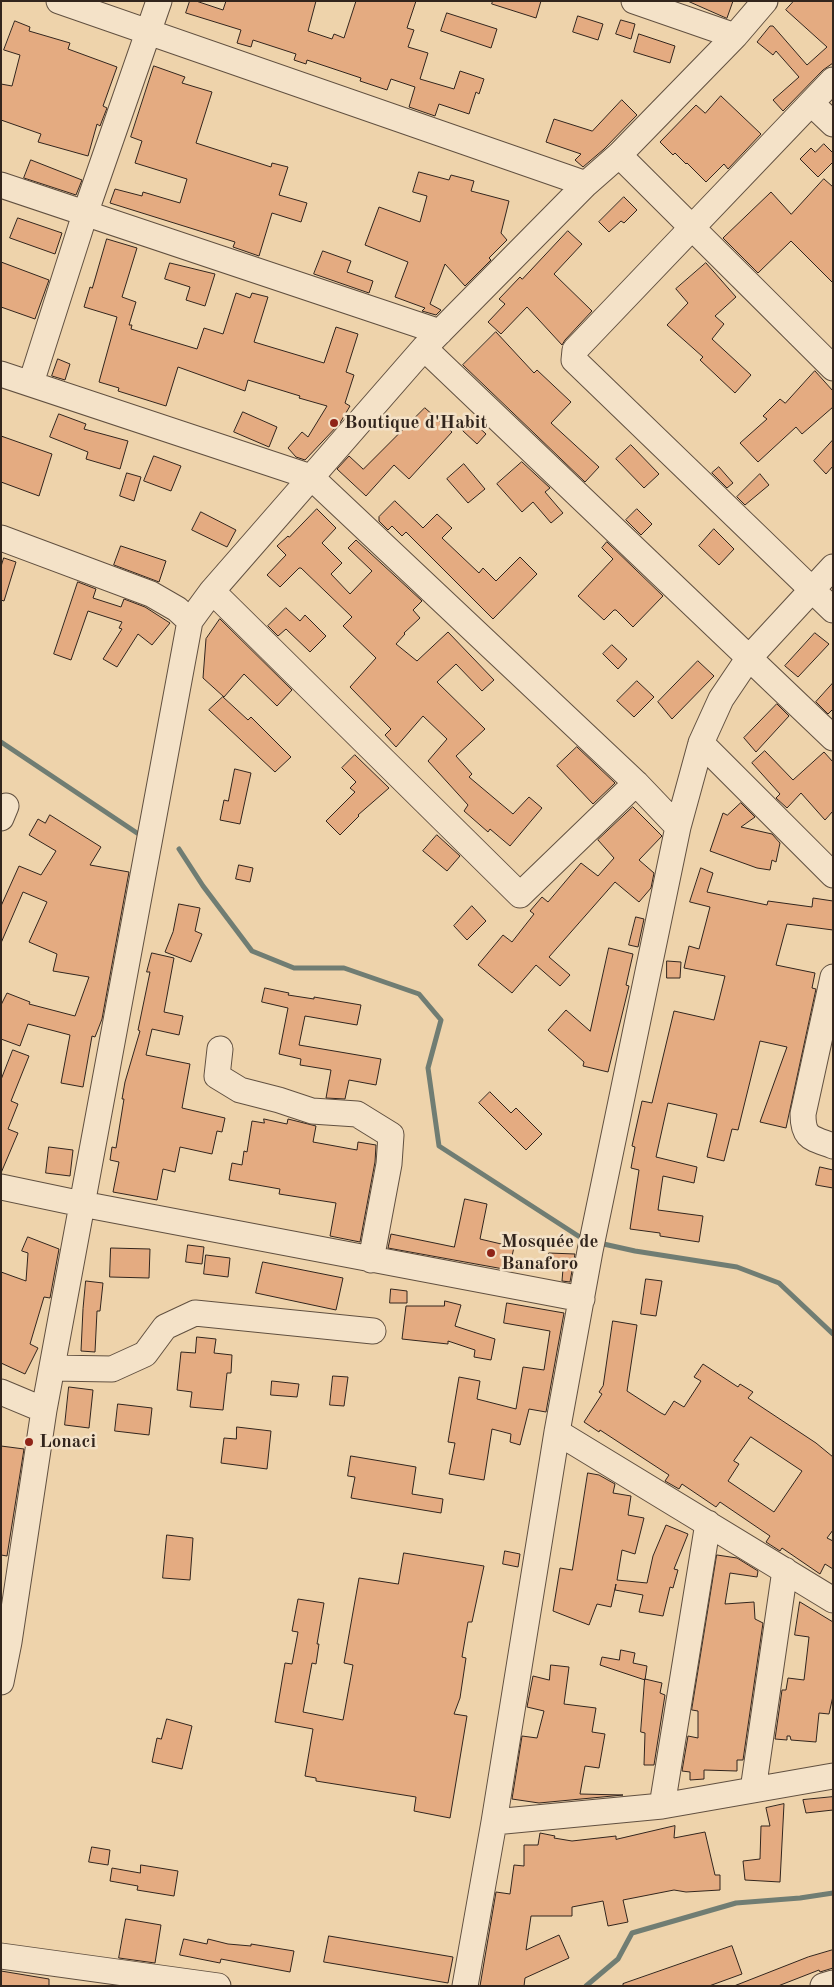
<!DOCTYPE html>
<meta charset="utf-8">
<style>
body{margin:0}
#map{position:relative;width:834px;height:1987px;overflow:hidden;background:#eed3ab;font-family:"Old Standard TT",serif}
canvas{display:block}
.frame{position:absolute;inset:0;border:2px solid #32251d;pointer-events:none}
</style>
<div id="map">
<canvas width="834" height="1987"></canvas>
<div class="frame"></div>
</div>
<script>
const ctx = document.querySelector('canvas').getContext('2d');
ctx.lineJoin = 'round';
function trace(path, color, width, dash) { ctx.strokeStyle = color; ctx.lineWidth = width; ctx.lineCap = dash ? 'butt' : 'round'; ctx.setLineDash(dash || []); ctx.stroke(path); }
function paint(path, color) { ctx.fillStyle = color; ctx.fill(path, 'evenodd'); }
function write(font, color, halo, rows, align = 'center') {
  ctx.font = font + ' "Old Standard TT",serif'; ctx.lineWidth = 5; ctx.setLineDash([]); ctx.textBaseline = 'middle'; ctx.strokeStyle = halo; ctx.fillStyle = color; for (const [text, x, y, turn = 0] of rows) {
    ctx.save(); ctx.translate(x, y); ctx.rotate((+turn || 0) * Math.PI / 180); ctx.textAlign = isNaN(turn) ? turn : align; if (halo) ctx.strokeText(text, 0, 0); ctx.fillText(text, 0, 0); ctx.restore();
  }
}
trace(new Path2D(`
 M1 742 137 833
 M179 849 203 886 252 951 294 968H344L419 994 441 1020 428 1068 439 1146 586 1241
 M599 1243 635 1251 737 1267 779 1283 833 1334
 M586 1986 618 1959 632 1933 736 1903 800 1898 833 1893`), '#707d73', 5);
const building = new Path2D(`
 M190 1H196L223 10 226 1H316L308 31 332 39 334 34 344 38 356 1H416L407 28 414 30 408 47 428 53 420 79 454 89 460 71 484 79 479 94 476 92 469 114 439 104 435 116 409 107 415 87 391 79 387 90 360 81 361 78 307 60 306 64 294 60 296 54 253 40 251 47 237 43 241 30 186 13Z
 M493 1H541L536 18 492 4Z
 M688 1H733L727 18Z
 M794 1H833V63L823 70 783 111 773 100 799 77 776 51 773 55 757 42 770 26H773L807 65 827 47 786 10Z
 M447 13 497 29 491 48 441 31Z
 M578 16 603 24 598 40 573 32Z
 M621 20 635 24 631 39 616 34Z
 M15 21 30 27 29 31 70 43 68 49 117 67 103 106 107 108 100 126 97 124 88 156 38 142 41 134 1 120V84L12 86 20 55 4 50Z
 M639 34 675 46 670 63 634 52Z
 M154 66 185 77 182 83 212 92 196 143 271 167 272 163 288 167 279 195 307 203 301 222 272 213 259 256 233 247 235 242 110 203 115 189 142 196 143 192 180 203 187 179 135 163 142 141 131 137Z
 M721 96 761 134 728 169 724 164 706 182 687 163 686 164 675 153 673 155 660 142 696 105 705 113Z
 M622 100 637 115 604 149 583 167 575 160 581 154 546 142 554 119 592 131Z
 M824 144 833 153V162L818 177 800 159 811 148 815 152Z
 M31 160 82 180 76 195 24 178Z
 M419 172 449 180 451 175 474 181 471 191 509 201 501 233 507 240 489 258 491 260 465 286 445 264 430 304 441 310 436 315 422 311 425 308 395 297 408 262 365 245 379 207 420 222 427 196 413 192Z
 M824 179 833 187V283L791 241 758 273 723 238 771 192 791 214Z
 M624 197 637 210 624 223 621 221 609 232 599 222Z
 M18 218 62 233 55 254 10 238Z
 M568 231 582 244 554 274 592 311 565 340 562 345 527 307 501 334 488 322 505 304 499 299 520 277 522 279Z
 M107 239 137 248 122 297 136 302 129 325H132L131 329 197 349 204 328 223 334 236 293 250 298 252 293 268 297 254 342 324 363 336 327 358 334 346 372 354 375 345 403 350 406 340 423 305 460 296 457 288 448 302 432 308 437 327 406 299 398 300 396 248 380 245 391 178 367 166 406 118 391 119 388 99 382 117 317 84 307 90 287 92 288Z
 M323 251 351 261 347 272 373 281 369 293 314 274Z
 M1 262 49 280 35 319 1 307Z
 M170 263 215 274 205 306 186 300 190 287 165 279Z
 M706 263 736 297 715 316 724 324 712 339 751 375 735 393 700 360 703 357 667 325 688 303 676 289Z
 M496 332 534 373 537 370 571 402 551 423 599 467 585 482 463 365Z
 M58 359 70 364 65 380 52 376Z
 M815 371 833 391V407L802 434 796 427 758 462 740 443 767 419 763 416 780 399 785 403Z
 M425 408 452 432 409 479 394 465 366 496 337 469 349 456 363 469Z
 M243 412 277 427 269 447 234 432Z
 M59 414 86 424 84 429 128 441 120 469 86 459 88 452 50 437Z
 M472 421 486 434 477 444 463 431Z
 M1 436 52 454 39 496 1 482Z
 M833 440V466L826 474 814 461Z
 M631 445 659 474 644 488 616 459Z
 M154 456 181 466 171 491 144 481Z
 M522 462 550 488 545 492 563 513 551 523 533 502 522 512 497 484Z
 M464 464 485 489 468 503 447 479Z
 M719 467 733 483 727 488 712 473Z
 M127 473 141 477 134 501 120 496Z
 M760 474 769 485 745 505 737 497Z
 M395 501 423 528 437 514 452 528 442 538 479 573 483 568 496 581 520 557 537 574 493 619 406 532 402 536 392 526 388 530 379 521V517Z
 M317 509 336 528 322 543 342 563 331 574 350 594 372 571 348 548 356 540 422 601 413 610 420 618 404 633 405 634 396 644 417 661 448 632 494 680 482 691 456 664 437 682 485 729 456 756 472 774 469 777 513 814 529 797 542 808 510 846 490 829 488 832 464 811 468 805 428 761 447 739 423 716 396 747 385 735 391 729 350 687 376 658 343 626 352 617 301 568H299L280 587 267 575 286 555 277 546 288 536 289 537Z
 M637 509 652 524 641 535 626 520Z
 M201 512 236 530 227 547 192 530Z
 M714 529 734 549 719 565 699 546Z
 M607 542 663 596 633 627 616 610H614L604 620 578 596 613 559 602 548Z
 M121 546 166 561 159 582 114 565Z
 M4 558 16 562 4 601 1 600V567Z
 M78 582 96 589 93 598 121 607 124 599 145 607 170 623 152 645 138 634 117 667 103 659 122 629 119 628 122 622 88 611 71 660 54 654Z
 M286 608 300 621 305 615 326 636 310 652 286 629 278 636 268 626Z
 M220 619 292 690 277 706 244 674 224 697 203 678 206 639Z
 M815 633 829 644 798 677 785 666Z
 M612 645 627 659 618 669 603 654Z
 M698 661 714 676 672 719 658 702Z
 M637 681 654 697 634 717 617 701Z
 M833 683V709L828 714 816 702Z
 M223 697 248 720 251 717 291 757 275 772 209 710Z
 M777 704 789 716 756 752 744 738Z
 M577 747 615 783 593 804 557 766Z
 M765 751 793 780 824 752 833 762V811L825 820 801 793 787 808 776 798 780 794 752 763Z
 M355 755 389 788 358 815 359 816 340 835 326 821 355 792 350 788 356 782 342 768Z
 M235 769 251 773 240 824 220 820 224 800 228 801Z
 M741 803 755 817 741 827 772 834 780 843 776 862 772 860 770 870 757 868 710 851 723 813 727 815Z
 M633 807 662 836 639 860 654 873 651 888 639 902 615 882 549 957 570 975 560 986 536 965 512 993 478 965 503 935 512 942 534 914 530 911 542 897 548 902 581 863 598 876 614 858 598 840Z
 M50 815 101 847 90 865 129 872 102 1019 95 1037 92 1036 83 1087 61 1083 70 1035 28 1024 20 1046 1 1039V1005L7 993 30 1002 29 1004 75 1016 89 977 53 971 57 954 29 942 47 902 23 892 1 943V906L19 866 41 875 56 851 29 835 38 819 45 823Z
 M437 835 460 856 447 871 423 851Z
 M239 865 253 868 250 882 236 879Z
 M701 868 713 873 707 892 767 905 768 901 812 907 813 898 833 901V930L787 924 776 965 815 973 812 988 816 989 786 1128 760 1122 787 1047 760 1041 738 1130 732 1129 724 1161 707 1157 717 1114 668 1103 656 1157 697 1167 694 1183 663 1176 658 1210 703 1216 699 1242 660 1236V1233L630 1229 639 1170 631 1168 635 1147 632 1146 642 1101 652 1103 674 1011 714 1020 725 976 684 968 689 946 699 949 710 907 690 902Z
 M179 904 200 908 195 931 202 934 191 962 165 952 173 932Z
 M472 906 486 921 467 940 454 926Z
 M636 917 644 919 638 947 629 945Z
 M609 948 633 954 626 985 629 986 608 1072 583 1066 584 1062 548 1030 566 1010 590 1031Z
 M152 953 174 958 164 1012 183 1016 179 1035 152 1029 146 1055 190 1064 182 1108 225 1118 222 1132 217 1131 212 1154 180 1147 175 1172 163 1169 157 1200 113 1192 119 1162 110 1160 112 1147 116 1148 124 1099H122L125 1082 140 1031 138 1030 150 972H147Z
 M667 961 681 962 680 978H667Z
 M265 988 289 993 288 995 314 999V997L361 1005 357 1025 305 1016 299 1045 381 1059 376 1085 349 1080 345 1099 326 1098 331 1070 300 1065 301 1059 279 1054 288 1008 262 1002Z
 M13 1050 29 1056 11 1101 18 1104 8 1129 18 1133 1 1173V1080Z
 M490 1092 511 1113 516 1108 542 1134 526 1150 479 1103Z
 M264 1119 287 1124 288 1119 316 1126 313 1142 357 1150 358 1142 376 1145 375 1162 360 1242 330 1236 336 1203 279 1194 280 1189 229 1180 232 1163 242 1165 244 1151 247 1152 252 1121 264 1123Z
 M49 1147 73 1150 70 1176 46 1173Z
 M820 1167 833 1170V1188L816 1185Z
 M465 1199 487 1204 480 1239 514 1247 509 1270 388 1248 391 1234 454 1247Z
 M28 1237 59 1249 50 1298 44 1297 30 1344 38 1348 25 1374 1 1363V1272L26 1281 28 1253 22 1251Z
 M188 1245 204 1247 202 1264 186 1262Z
 M111 1248 150 1249 149 1278 110 1277Z
 M549 1253 575 1254 570 1282 562 1281 563 1269H548Z
 M206 1255 230 1258 228 1277 204 1274Z
 M263 1262 343 1278 336 1310 256 1293Z
 M646 1279 662 1281 656 1316 641 1314Z
 M86 1281 103 1283 100 1311H97L95 1352 81 1351 83 1309Z
 M391 1289 407 1291V1303H390Z
 M445 1301 461 1305 455 1326 495 1339 491 1360 474 1357 475 1350 448 1341V1344L402 1339 406 1306H444Z
 M507 1303 564 1313 546 1412 529 1409 520 1445 510 1442 511 1434 492 1429 484 1480 449 1474 455 1443 448 1442 459 1377 480 1381 477 1399 516 1409 523 1367 544 1370 550 1331 504 1323Z
 M613 1321 637 1325 627 1391 661 1413 665 1415 674 1401 684 1407 701 1381 694 1377 703 1364 738 1387 740 1384 753 1392 748 1398 816 1443 833 1457V1530L827 1538 833 1541V1569L825 1564 820 1574 782 1548 780 1551 766 1542 770 1536 720 1502 716 1507 682 1484 679 1489 665 1481 669 1475 600 1430 599 1432 584 1422 602 1394 599 1392 603 1386ZM751 1437 802 1471 774 1512 728 1481 739 1464 734 1461Z
 M197 1337 216 1339 214 1353 232 1355 231 1373H227L223 1410 190 1407 192 1392 177 1390 181 1352 195 1353Z
 M333 1376 348 1377 344 1406 330 1405Z
 M272 1381 299 1384 297 1397 271 1395Z
 M69 1387 93 1390 89 1428 65 1425Z
 M118 1404 152 1408 149 1435 115 1431Z
 M237 1427 271 1431 267 1469 221 1463 224 1438 236 1439Z
 M1 1446 24 1449 7 1556 1 1555Z
 M351 1456 416 1467 412 1494 443 1499 441 1513 351 1498 355 1477 348 1476Z
 M588 1473 599 1475 615 1484 613 1493 631 1496 628 1515 644 1518 635 1554 622 1550 617 1580 647 1583 653 1556 666 1525 688 1534 674 1569 678 1570 673 1588 670 1587 663 1616 639 1612 643 1595 615 1590 616 1584 611 1607 597 1604 589 1625 553 1611 560 1568 572 1570Z
 M167 1535 193 1538 190 1580 163 1578Z
 M505 1551 520 1554 518 1567 503 1564Z
 M404 1553 484 1566 472 1622H468L462 1657 466 1658 460 1698 454 1714 467 1716 450 1818 414 1811 416 1797 316 1781V1778L305 1776 313 1729 275 1722 285 1663 292 1664 298 1632 292 1631 298 1599 324 1603 317 1644H319L316 1664 312 1663 303 1712 343 1720 353 1665 344 1663 359 1578 398 1584Z
 M717 1555 737 1558 758 1571 757 1577 730 1573 725 1604 754 1602 755 1619 763 1623 743 1760H737V1771L704 1770V1779L690 1780V1772L682 1771 688 1736 698 1738V1711L692 1710Z
 M800 1602 833 1622V1696L829 1714 819 1713 816 1742 791 1740 790 1736H787V1740L775 1739 782 1690H786L788 1678 804 1680 809 1637 795 1635Z
 M621 1650 635 1653 633 1663 647 1666 645 1680 600 1665 602 1657 619 1660Z
 M551 1665 569 1667 564 1704 596 1708 592 1732 605 1734 599 1768 585 1766 580 1794 623 1795 539 1803 512 1799 522 1736 537 1738 544 1711 527 1707 533 1676 549 1680Z
 M645 1679 662 1683 660 1693 665 1695 654 1765H644L645 1733 641 1732Z
 M167 1719 192 1726 182 1769 152 1762 157 1738 161 1739Z
 M833 1797V1810L806 1813 803 1800Z
 M784 1804 780 1882 745 1880 743 1861 760 1859 761 1826H770L766 1808Z
 M675 1826 674 1838 705 1832 715 1875H720V1890L686 1892 674 1890 623 1900 628 1922 608 1926 603 1901 572 1907V1916H531L526 1950 559 1935 569 1958 525 1978 524 1986H480L496 1892 510 1894 514 1865 524 1866V1845H538L540 1833 555 1836 554 1838 572 1841 616 1836V1839Z
 M92 1847 110 1850 108 1865 89 1862Z
 M141 1865 178 1871 174 1896 137 1890 138 1886 110 1881 112 1868 140 1873Z
 M126 1919 161 1925 155 1963 119 1958Z
 M329 1936 453 1957 448 1983 324 1962Z
 M184 1939 207 1944 208 1939 228 1944 251 1946V1944L294 1951 290 1972 221 1959 220 1963 180 1955Z
 M732 1946 742 1974 709 1986H623V1984Z
 M833 1950V1968L820 1972 819 1970 778 1986H734L808 1957Z
 M1 1971 49 1979V1986H1Z`);
paint(building, '#e4ab81');
trace(building, '#32251d', 1);
const minor = new Path2D(`
 M59 1 586 184
 M634 1 735 36
 M833 80 575 350 574 360 833 610
 M811 103 833 124
 M619 155 833 368
 M1 185 440 332
 M424 348 833 738
 M1 374 311 477 636 783 678 827
 M31 383 85 214 159 1
 M1 538 151 594 177 609 190 621
 M212 591 520 895 636 783
 M701 743 833 875
 M1 818 6 806
 M833 977 803 1114C803 1139 812 1138 833 1146
 M220 1049 217 1076 240 1090 279 1100 312 1111 357 1114 391 1135 389 1164 371 1260
 M1 1187 82 1204 582 1299
 M52 1368 112 1369 145 1354 165 1327 195 1313 373 1331
 M1 1392 44 1410
 M557 1432 833 1600
 M1 1682 9 1642 44 1410 190 621 212 591 424 348 586 184 619 155 735 36 765 1
 M753 1790 785 1570
 M662 1806 708 1523
 M494 1822 662 1806 833 1776
 M1 1956 218 1986
 M465 1986 494 1822 557 1432 590 1251 678 827 701 743 721 699 748 659 833 567
 M823 1986 833 1983`);
trace(minor, '#615040', 27);
trace(minor, '#f4e2c8', 25);
for (const [x, y, r, color] of [
 [334,423,5,"#8f2418"],
 [491,1253,5,"#8f2418"],
 [29,1442,5,"#8f2418"]
]) { const dot = new Path2D(); dot.arc(x, y, r, 0, 2 * Math.PI); ctx.fillStyle = color; ctx.fill(dot); trace(dot, '#f4e2c8', 2); }
write('bold 19px', '#32251d', '#f4e2c8', [
 ["Boutique d'Habit",344,423],
 ["Mosquée de",501,1242],
 ["Banaforo",501,1264],
 ["Lonaci",39,1442]
], 'left');
</script>
